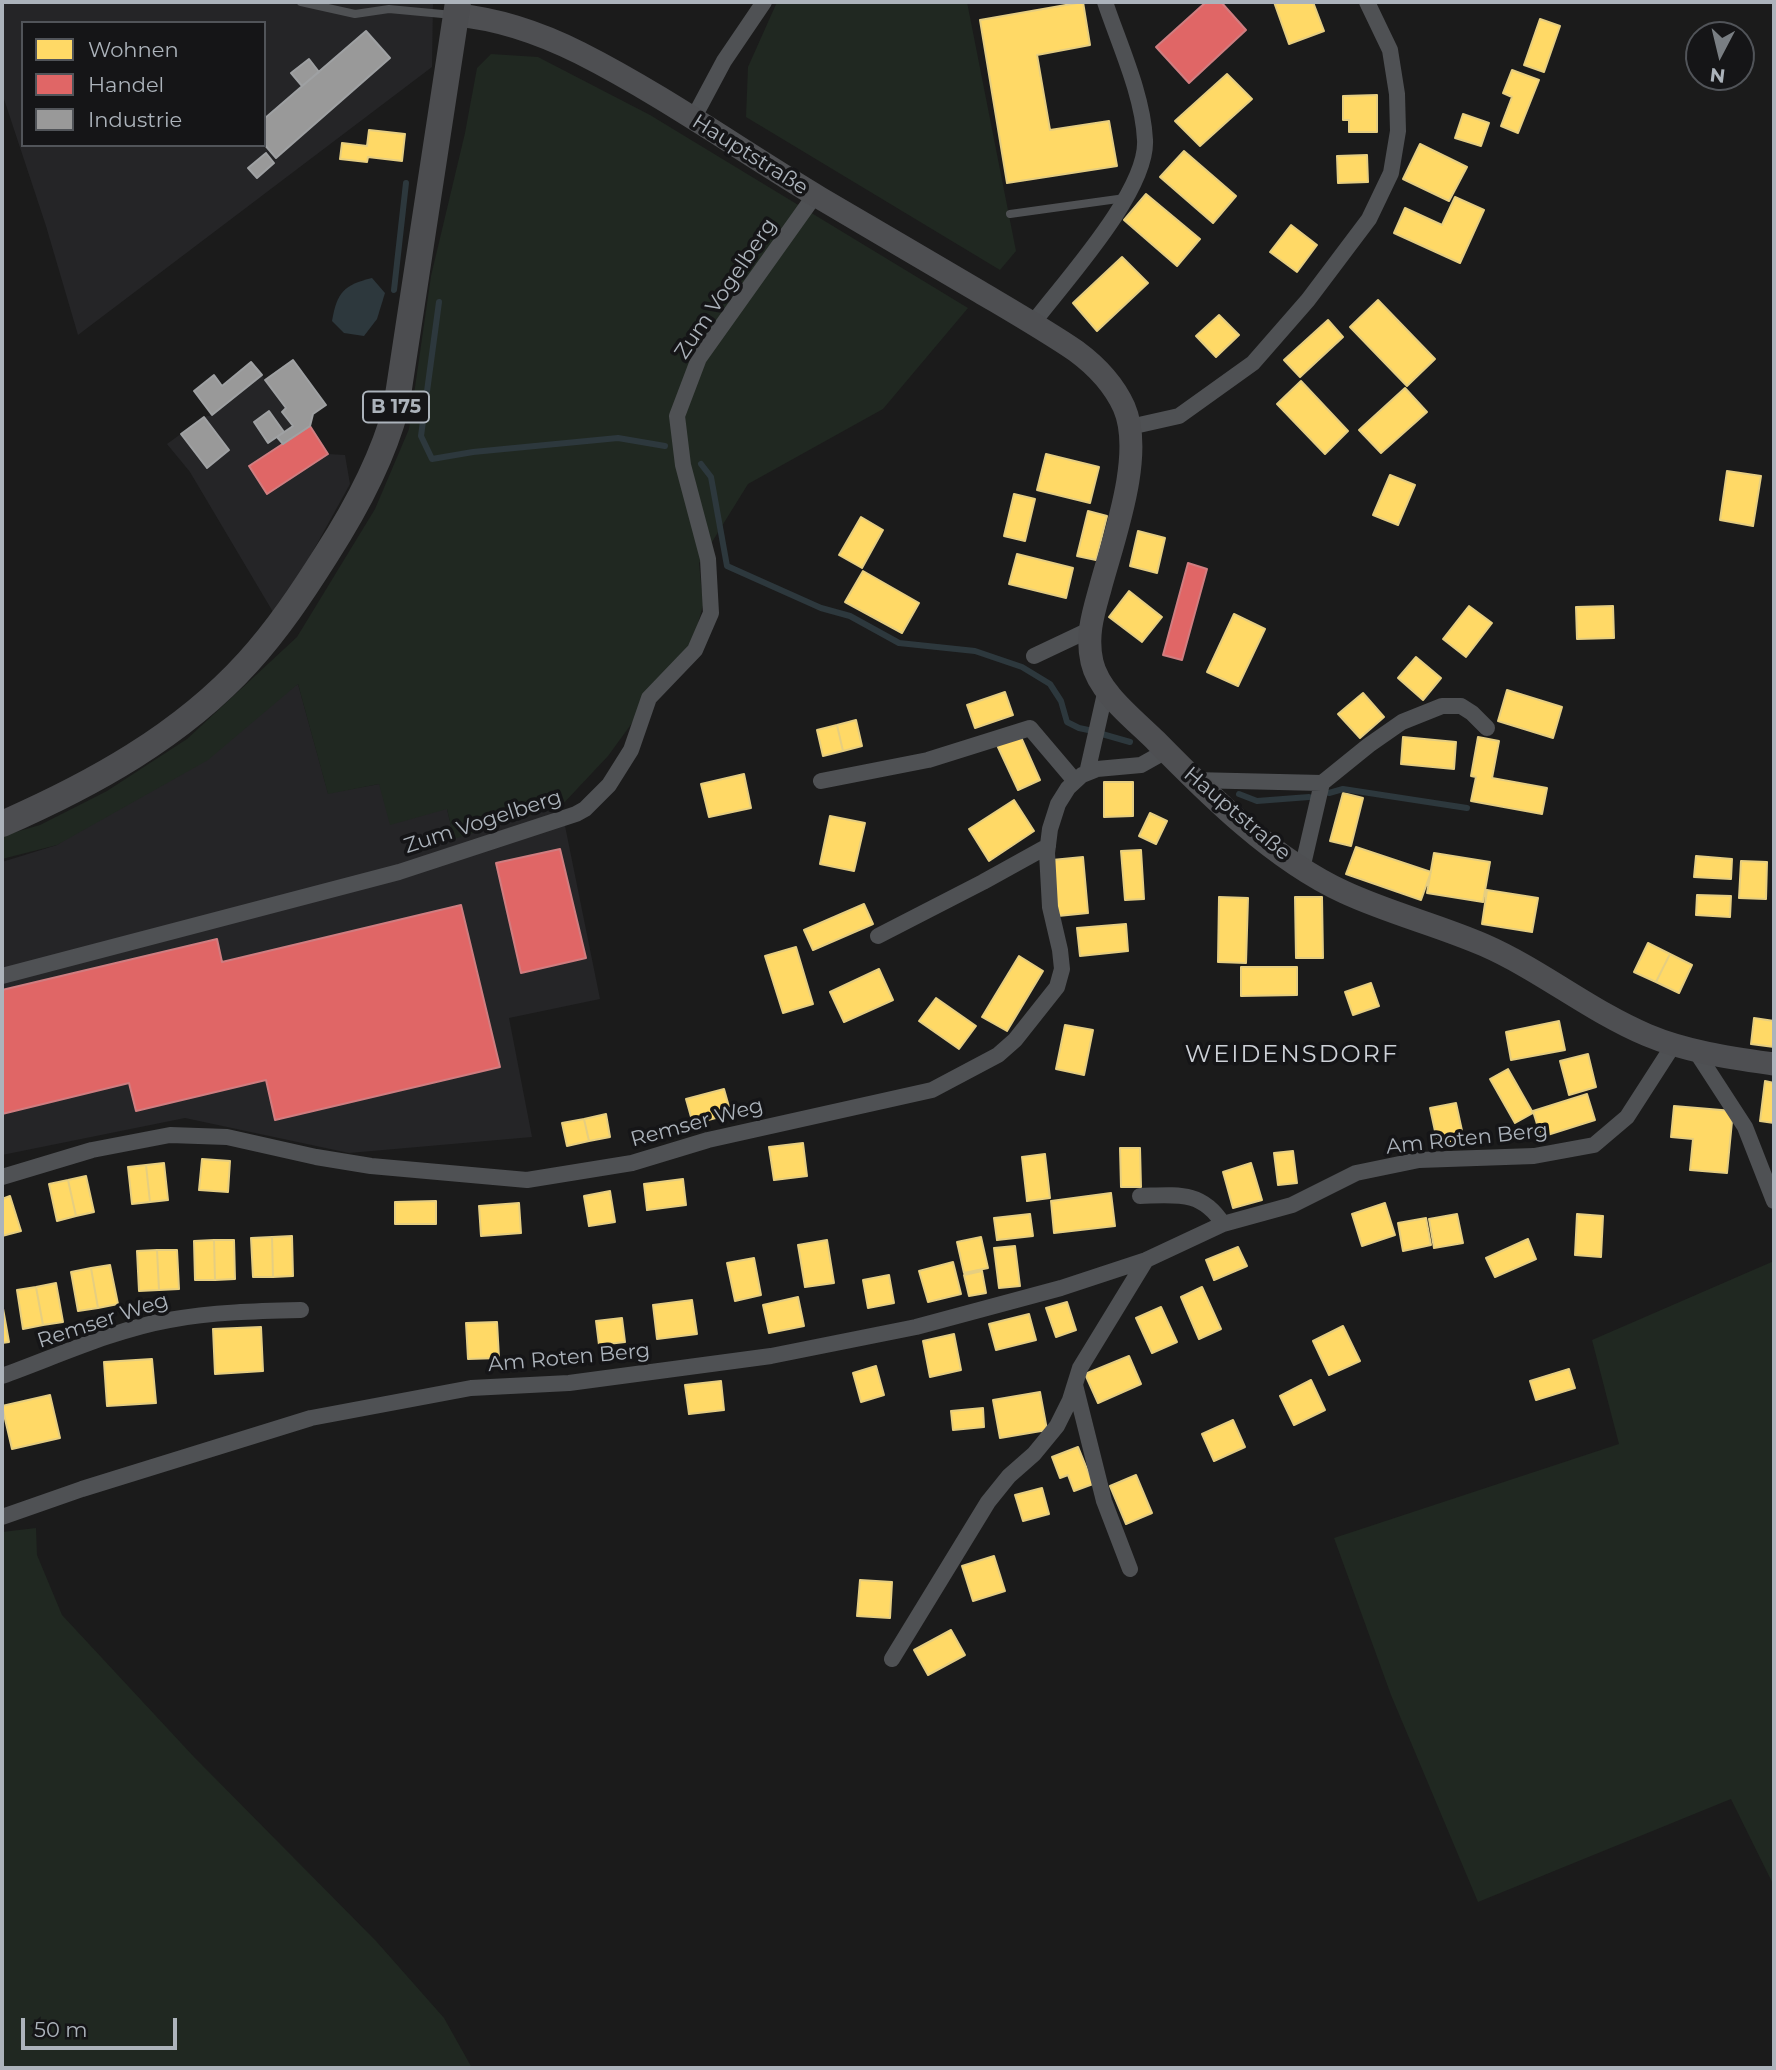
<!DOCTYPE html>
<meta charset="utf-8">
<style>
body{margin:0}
#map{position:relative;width:1776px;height:2070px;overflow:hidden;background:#1b1b1b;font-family:Montserrat,sans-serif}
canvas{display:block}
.frame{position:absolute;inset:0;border:4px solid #acb3bb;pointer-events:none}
.legend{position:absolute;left:21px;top:21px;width:245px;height:126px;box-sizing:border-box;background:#151517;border:2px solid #515459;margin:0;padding:9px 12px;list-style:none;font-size:21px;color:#acb3bb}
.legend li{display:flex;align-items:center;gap:14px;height:35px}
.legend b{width:35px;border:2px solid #515459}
.north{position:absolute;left:1685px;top:21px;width:70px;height:70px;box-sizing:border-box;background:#151517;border:2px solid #515459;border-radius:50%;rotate:187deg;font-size:19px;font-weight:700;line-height:28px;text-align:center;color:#acb3bb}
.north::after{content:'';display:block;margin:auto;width:24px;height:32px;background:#797e83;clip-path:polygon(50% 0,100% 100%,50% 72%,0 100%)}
.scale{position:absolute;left:21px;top:2018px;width:156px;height:32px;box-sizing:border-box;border:4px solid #acb3bb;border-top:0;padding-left:9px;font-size:21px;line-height:24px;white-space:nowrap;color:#acb3bb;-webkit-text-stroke:5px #151517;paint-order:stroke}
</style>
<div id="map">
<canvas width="1776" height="2070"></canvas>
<div class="frame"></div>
<ul class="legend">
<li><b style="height:19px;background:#ffd966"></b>Wohnen</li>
<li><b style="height:19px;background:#e06666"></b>Handel</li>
<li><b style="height:19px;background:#999"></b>Industrie</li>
</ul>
<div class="north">N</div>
<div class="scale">50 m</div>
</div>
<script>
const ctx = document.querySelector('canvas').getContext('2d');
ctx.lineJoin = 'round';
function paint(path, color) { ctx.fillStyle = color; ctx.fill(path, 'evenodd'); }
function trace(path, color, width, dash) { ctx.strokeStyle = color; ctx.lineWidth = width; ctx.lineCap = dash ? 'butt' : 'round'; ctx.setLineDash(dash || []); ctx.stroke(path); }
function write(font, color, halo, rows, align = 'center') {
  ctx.font = font + ' Montserrat,sans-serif'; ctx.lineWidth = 7; ctx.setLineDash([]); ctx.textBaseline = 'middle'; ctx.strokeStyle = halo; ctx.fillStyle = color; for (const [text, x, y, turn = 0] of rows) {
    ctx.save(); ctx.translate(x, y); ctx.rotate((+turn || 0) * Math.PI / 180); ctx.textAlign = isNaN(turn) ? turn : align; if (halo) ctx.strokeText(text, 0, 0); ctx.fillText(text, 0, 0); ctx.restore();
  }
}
paint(new Path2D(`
 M2 2H433L432 67 78 335 46 226 2 93ZM23 23H264V145H23Z
 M293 360 326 405 313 414 310 426 328 454 345 455 350 484 296 582 273 612 190 472 167 444 204 417 212 415 262 375 265 380Z
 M298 684 328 793 379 784 447 809 454 838 561 806 600 999 509 1018 532 1137 349 1153 185 1118 2 1155V862L57 845Z`), '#252527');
paint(new Path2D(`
 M777 2H967L1016 251 1000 270 746 117 748 67Z
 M491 54 538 57 650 115 968 308 883 409 748 484 699 563 703 605 694 638 608 756 561 806 454 839 447 809 390 825 379 784 328 794 298 684 208 760 57 845 2 859V836L40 825 107 791 187 739 297 637 375 509 409 429 431 276 465 133 477 68Z
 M1774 1261V1886L1731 1799 1478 1902 1391 1695 1334 1538 1619 1444 1592 1340Z
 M36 1528 37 1555 62 1615 194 1757 376 1941 444 2018 472 2068H2V1532Z`), '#202821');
paint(new Path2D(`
 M372 278 385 293 377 319 364 336 344 333 332 321C337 292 344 285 372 278Z`), '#2d383d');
const homes = new Path2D(`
 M1083 2 1090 45 1037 55 1050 130 1109 121 1117 166 1007 183 980 20Z
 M1274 2H1313L1324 31 1289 44Z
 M1540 19 1560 26 1544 72 1524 65Z
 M1512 70 1539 80 1518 133 1501 126 1512 97 1503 93Z
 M1227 74 1252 99 1200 146 1175 121Z
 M1377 95V132H1349V120H1343V96Z
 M1463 114 1489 123 1481 146 1455 138Z
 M369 130 405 134 402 161 368 157 367 162 340 159 342 143 367 146Z
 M1420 144 1467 167 1449 201 1403 179Z
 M1184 151 1236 196 1213 223 1160 177Z
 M1367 155 1368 182 1338 183 1337 156Z
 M1146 194 1200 239 1177 266 1124 220Z
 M1455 197 1484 210 1460 263 1394 233 1405 208 1442 225Z
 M1291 225 1317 245 1297 272 1270 252Z
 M1122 257 1148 283 1097 331 1073 303Z
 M1378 300 1435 359 1407 386 1350 327Z
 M1219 315 1239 335 1216 357 1196 336Z
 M1328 320 1343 337 1300 377 1284 360Z
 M1301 381 1348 431 1325 454 1277 404Z
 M1405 388 1427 412 1381 453 1359 430Z
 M1046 454 1099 467 1090 503 1037 490Z
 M1727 471 1761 476 1753 526 1720 520Z
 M1390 475 1415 485 1398 525 1373 515Z
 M1014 494 1035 499 1025 541 1004 536Z
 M1088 511 1107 516 1096 560 1077 556Z
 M861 517 883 530 862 568 839 555Z
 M1138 531 1165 538 1157 573 1130 566Z
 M1017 554 1073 568 1066 598 1009 584Z
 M863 571 919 603 902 633 845 602Z
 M1129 591 1162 617 1142 642 1109 617Z
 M1469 606 1492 623 1466 657 1443 639Z
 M1613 606 1614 638 1577 639 1576 607Z
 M1234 614 1265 629 1238 686 1207 672Z
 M1416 657 1441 678 1423 700 1398 678Z
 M1507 690 1562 707 1553 738 1498 721Z
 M1005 692 1013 715 975 728 967 705Z
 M1363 693 1384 717 1360 738 1338 714Z
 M856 720 862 746 843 751 837 725Z
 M837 725 843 751 823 756 817 730Z
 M1020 735 1040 780 1018 790 997 745Z
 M1403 737 1456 742 1454 769 1401 764Z
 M1478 737 1499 741 1492 778 1547 788 1542 814 1471 801 1476 777 1471 776Z
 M744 774 751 808 709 817 701 784Z
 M1104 782H1133V816L1104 817Z
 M1343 793 1363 798 1351 846 1330 841Z
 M1014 800 1034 831 989 861 969 829Z
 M1150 813 1167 821 1156 844 1139 836Z
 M830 816 865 823 854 871 820 864Z
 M1356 847 1431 872 1421 900 1346 874Z
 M1141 850 1144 899 1125 900 1121 851Z
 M1434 853 1490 862 1483 902 1427 893Z
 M1696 856 1732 859 1731 879 1694 877Z
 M1083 857 1088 913 1058 916 1052 860Z
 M1741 861 1767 862 1766 899 1739 898Z
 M1487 890 1538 898 1532 932 1482 924Z
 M1697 895 1731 896 1730 917 1696 915Z
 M1219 897 1248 898 1246 963 1218 962Z
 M1295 897H1322L1323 958H1296Z
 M864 904 873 924 813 950 804 930Z
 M1126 924 1128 951 1080 956 1077 928Z
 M1648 943 1670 954 1656 982 1634 972Z
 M796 947 813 1004 783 1013 765 956Z
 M1670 954 1692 965 1679 993 1656 982Z
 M1019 956 1043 971 1007 1031 982 1017Z
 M1241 967H1297V995L1241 996Z
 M879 969 893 1000 844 1022 830 992Z
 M1371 983 1379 1006 1353 1015 1345 992Z
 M936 998 976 1026 959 1049 919 1021Z
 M1754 1018 1774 1021V1047L1751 1044Z
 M1559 1021 1565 1050 1511 1060 1506 1032Z
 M1065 1025 1093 1030 1084 1075 1056 1069Z
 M1588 1054 1596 1087 1569 1095 1560 1061Z
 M1508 1069 1533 1113 1515 1123 1490 1079Z
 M1765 1081 1774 1083V1123L1760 1121Z
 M724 1089 731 1114 693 1124 686 1099Z
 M1587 1094 1595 1120 1541 1137 1533 1111Z
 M1456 1103 1464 1140 1438 1145 1430 1108Z
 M1674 1106 1733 1111 1727 1173 1690 1170 1693 1139 1671 1137Z
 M606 1114 610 1137 589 1141 584 1119Z
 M584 1119 589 1141 567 1146 562 1123Z
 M803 1143 807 1176 774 1180 769 1147Z
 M1120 1148H1140L1141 1187H1121Z
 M1293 1151 1297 1183 1278 1185 1274 1153Z
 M1045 1154 1050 1198 1027 1201 1022 1157Z
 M202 1159 230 1161 228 1192 199 1190Z
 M164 1163 168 1200 150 1202 146 1165Z
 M1251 1163 1262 1200 1233 1208 1223 1172Z
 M146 1165 150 1202 132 1204 128 1167Z
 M86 1176 94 1212 76 1216 68 1180Z
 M683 1179 686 1205 647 1210 644 1184Z
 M68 1180 76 1216 57 1221 49 1184Z
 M610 1191 615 1222 589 1226 584 1196Z
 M1111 1193 1115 1226 1054 1233 1051 1201Z
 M10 1196 21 1231 2 1236V1199Z
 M436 1201V1224H395V1202Z
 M519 1203 521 1233 481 1236 479 1206Z
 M1385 1203 1395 1235 1362 1246 1352 1214Z
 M1030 1214 1033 1236 997 1240 994 1218Z
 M1457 1214 1463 1243 1434 1248 1429 1219Z
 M1577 1214 1603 1216 1601 1257 1575 1255Z
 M1426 1218 1431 1245 1403 1251 1398 1223Z
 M292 1236 293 1276 273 1277 272 1237Z
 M272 1237 273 1277H253L251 1238Z
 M981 1237 988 1268 964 1273 957 1242Z
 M1528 1239 1536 1259 1495 1277 1486 1258Z
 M214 1240H234L235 1279 215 1280Z
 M214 1240 215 1280H195L194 1241Z
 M827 1240 834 1283 805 1287 798 1245Z
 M1015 1246 1020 1286 999 1288 994 1248Z
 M1238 1247 1247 1266 1214 1280 1206 1260Z
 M157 1250H177L179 1289 159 1290Z
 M157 1250 159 1290 139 1291 137 1251Z
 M754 1258 761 1295 735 1301 727 1263Z
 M953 1262 961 1294 928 1302 919 1271Z
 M110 1265 118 1304 98 1308 91 1268Z
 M91 1268 98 1308 78 1311 71 1272Z
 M982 1271 986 1293 969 1296 964 1275Z
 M889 1275 894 1303 868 1308 863 1280Z
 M56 1283 63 1322 43 1325 36 1287Z
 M36 1287 43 1325 23 1329 17 1290Z
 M1202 1287 1221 1329 1199 1339 1181 1297Z
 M798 1297 804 1326 769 1333 763 1305Z
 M692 1300 697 1334 657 1339 653 1305Z
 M1067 1302 1076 1330 1056 1337 1046 1308Z
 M2 1303 9 1342 2 1343Z
 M1161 1307 1177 1342 1152 1353 1136 1318Z
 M1029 1314 1036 1340 996 1350 989 1324Z
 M622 1318 625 1342 599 1345 596 1321Z
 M497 1322 499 1358 468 1359 466 1323Z
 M1343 1326 1360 1361 1329 1375 1313 1341Z
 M261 1327 263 1371 215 1374 213 1329Z
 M954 1334 961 1370 930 1377 923 1341Z
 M1129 1356 1141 1384 1098 1403 1085 1374Z
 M152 1359 156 1403 107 1406 104 1362Z
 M876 1366 884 1395 861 1402 853 1373Z
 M1569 1369 1575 1388 1536 1400 1530 1381Z
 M1311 1380 1325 1410 1294 1425 1280 1396Z
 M721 1381 724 1410 689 1414 685 1385Z
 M1040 1392 1047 1430 1000 1438 993 1400Z
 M50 1395 60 1438 12 1449 2 1406Z
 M983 1408 984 1427 953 1430 951 1411Z
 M1233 1420 1245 1447 1214 1461 1202 1434Z
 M1078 1447 1093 1484 1074 1491 1068 1475 1060 1478 1052 1457Z
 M1136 1475 1152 1513 1126 1524 1110 1486Z
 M1042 1488 1049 1514 1023 1521 1015 1495Z
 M994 1556 1005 1591 973 1601 962 1566Z
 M860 1580 892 1582 890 1618 857 1616Z
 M951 1630 965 1655 928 1675 914 1650Z`);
paint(homes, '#ffd966');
trace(homes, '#e6ce80', 2);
const shops = new Path2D(`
 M1206 2H1221L1246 30 1189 83 1156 47Z
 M310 426 328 454 267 494 249 466Z
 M1188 563 1207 569 1182 660 1163 655Z
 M560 849 586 958 521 973 496 863Z
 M461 905 500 1067 275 1120 266 1080 136 1111 129 1083 2 1114V990L217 939 222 962Z`);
paint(shops, '#e06666');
trace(shops, '#d07d80', 2);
const industry = new Path2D(`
 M366 31 390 58 276 158 264 144V119Z
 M309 59 319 72 302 86 291 73Z
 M266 153 274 163 257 178 248 168Z
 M293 360 326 405 313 414 310 426 283 444 277 437 293 426 282 412 286 408 265 380Z
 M251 362 262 375 212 415 194 391 214 375 222 386Z
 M269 411 284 432 268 443 254 422Z
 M204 417 229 450 207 468 181 434Z`);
paint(industry, '#999');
trace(industry, '#9fa1a3', 2);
trace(new Path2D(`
 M394 290 406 183
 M439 302 421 436 432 459 473 452 618 438 665 446
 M701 464 711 477 727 566 821 608 850 616 899 643 975 651 1022 667 1050 684 1061 701 1067 722 1079 728 1093 731
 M1102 734 1130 742
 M1329 793 1343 789 1467 808
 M1239 794 1257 801 1309 797`), '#2d383d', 6);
trace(new Path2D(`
 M301 2 355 14 389 9 453 15
 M1010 214 1125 198`), '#4f5154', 8);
trace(new Path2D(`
 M693 119 724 61 764 2
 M1033 323C1064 282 1148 191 1145 140 1143 95 1119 44 1105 2
 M1130 427 1179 416 1253 363 1308 300 1369 219 1391 173 1398 131 1397 94 1390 50 1367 2
 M1034 656 1089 630
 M1087 773 1106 689
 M1193 780 1322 783
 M821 781 928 760 1030 728 1075 781
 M1302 869 1322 783 1369 745 1402 722 1442 706H1461L1472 713 1487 728
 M878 936 983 882 1048 846
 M2 976 399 872 576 814 585 809 609 785 631 750 649 698 695 650 711 613 708 559 683 465 677 416 699 358 815 195
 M1695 1050 1745 1127 1774 1201
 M2 1177 92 1150 170 1135 227 1137 316 1157 371 1166 527 1180 632 1163 708 1140 932 1090 998 1055 1015 1040 1057 987 1062 969 1060 950 1050 907 1047 853 1050 829 1058 804 1068 788 1082 775 1097 769 1141 765 1166 751
 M1140 1196C1176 1195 1202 1190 1223 1224
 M2 1376C55 1357 113 1330 169 1320 213 1312 257 1311 301 1310
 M1075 1385 1104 1501 1130 1569
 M2 1517 82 1489 311 1418 471 1388 569 1383 771 1356 916 1327 1061 1288 1146 1260 1223 1224 1292 1205 1356 1173 1419 1160 1534 1156 1594 1145 1627 1117 1674 1044
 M892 1659 988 1502 1009 1476 1034 1454 1057 1426 1070 1400 1080 1368 1146 1260`), '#4f5154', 16);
trace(new Path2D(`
 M456 15C500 19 540 33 580 53 663 95 740 150 820 198 873 229 927 261 980 292 1012 311 1045 330 1076 351 1095 365 1114 385 1124 407 1145 455 1113 540 1100 589 1093 614 1086 636 1092 662 1099 693 1134 719 1156 741 1209 795 1274 860 1344 892 1389 913 1438 925 1484 945 1541 970 1590 1011 1647 1035 1687 1052 1732 1058 1774 1064`), '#4e4f52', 23);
trace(new Path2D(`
 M2 824C91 785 181 736 248 662 278 629 302 593 326 555 355 510 382 461 396 408L458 2`), '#4c4d50', 26);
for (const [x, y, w] of [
 [396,407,66]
]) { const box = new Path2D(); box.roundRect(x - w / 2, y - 15.5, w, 31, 5); ctx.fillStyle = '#151517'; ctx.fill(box); trace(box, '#acb3bb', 2); }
write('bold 19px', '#acb3bb', null, [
 ["B 175",396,407]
]);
write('21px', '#acb3bb', '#151517', [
 ["Hauptstraße",750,155,32],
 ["Zum Vogelberg",726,289,-56],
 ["Hauptstraße",1237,814,40],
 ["Zum Vogelberg",483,822,-18],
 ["Remser Weg",697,1123,-15],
 ["Am Roten Berg",1467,1139,-6],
 ["Remser Weg",103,1321,-18],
 ["Am Roten Berg",569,1358,-5]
]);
ctx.letterSpacing = '2px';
write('24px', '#cdd1d7', '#151517', [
 ["WEIDENSDORF",1292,1055]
]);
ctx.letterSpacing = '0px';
</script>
